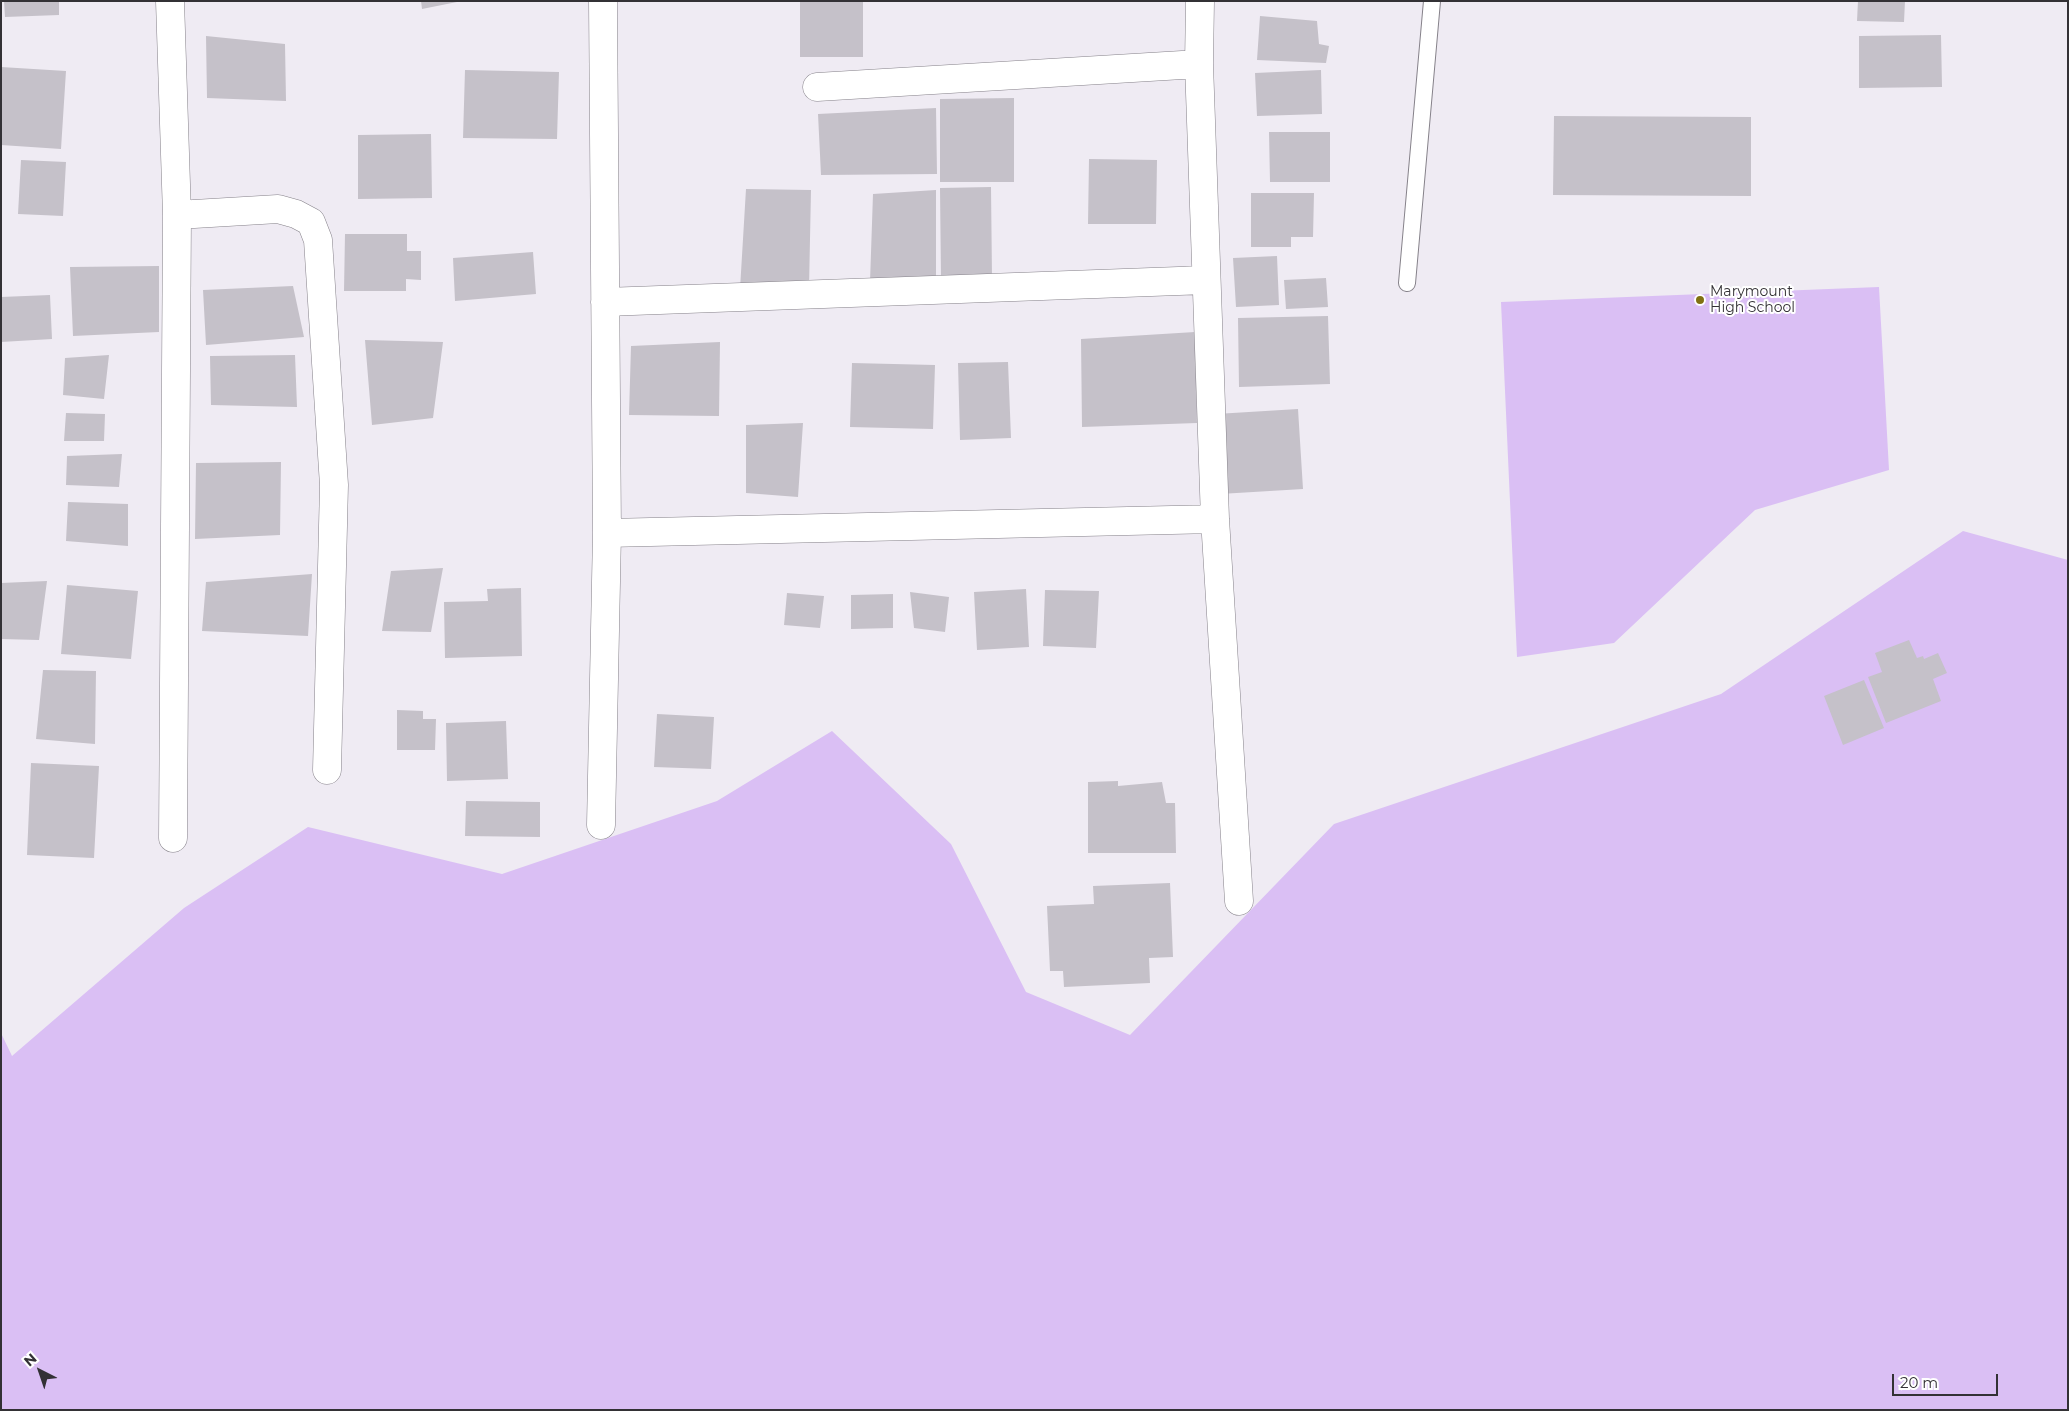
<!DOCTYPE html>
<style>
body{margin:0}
#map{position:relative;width:2069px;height:1411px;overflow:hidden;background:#efebf3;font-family:Montserrat,sans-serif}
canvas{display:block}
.frame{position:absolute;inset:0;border:2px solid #333135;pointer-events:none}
.north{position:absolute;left:15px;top:1346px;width:50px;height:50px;-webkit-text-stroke:4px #fff;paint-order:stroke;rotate:319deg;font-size:14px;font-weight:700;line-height:20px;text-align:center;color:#333135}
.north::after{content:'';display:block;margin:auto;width:18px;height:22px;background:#333135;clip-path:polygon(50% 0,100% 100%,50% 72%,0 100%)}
.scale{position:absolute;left:1892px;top:1374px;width:106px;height:22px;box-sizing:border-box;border:2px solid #333135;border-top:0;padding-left:6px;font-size:15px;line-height:18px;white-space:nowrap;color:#333135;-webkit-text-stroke:4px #fff;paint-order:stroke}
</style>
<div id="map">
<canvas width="2069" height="1411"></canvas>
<div class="frame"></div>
<div class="north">N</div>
<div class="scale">20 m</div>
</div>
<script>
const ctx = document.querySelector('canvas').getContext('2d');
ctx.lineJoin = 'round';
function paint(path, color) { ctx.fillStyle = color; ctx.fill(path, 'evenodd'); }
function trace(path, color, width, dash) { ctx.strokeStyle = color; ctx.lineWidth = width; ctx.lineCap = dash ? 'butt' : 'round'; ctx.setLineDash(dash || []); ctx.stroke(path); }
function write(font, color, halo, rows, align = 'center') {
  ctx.font = font + ' Montserrat,sans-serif'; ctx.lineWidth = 4; ctx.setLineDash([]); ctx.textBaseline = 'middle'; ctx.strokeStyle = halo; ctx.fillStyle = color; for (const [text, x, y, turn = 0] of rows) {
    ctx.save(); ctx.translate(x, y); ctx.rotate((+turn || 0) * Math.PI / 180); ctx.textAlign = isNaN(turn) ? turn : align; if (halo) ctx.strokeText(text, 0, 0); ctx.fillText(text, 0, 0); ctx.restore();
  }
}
paint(new Path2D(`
 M1879 287 1889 470 1755 510 1614 643 1517 657 1501 302Z
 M1963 531 2068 560V1410H1V1033L12 1056 184 908 308 827 502 874 717 801 832 731 951 844 1026 992 1130 1035 1334 824 1721 694Z`), '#dabff4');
paint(new Path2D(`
 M4 1H59V15L5 17Z
 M421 1H457V2L422 9Z
 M800 1H863V57H800Z
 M1858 1H1905L1904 22 1857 21Z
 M1260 16 1317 21 1319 44 1329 46 1326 63 1257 60Z
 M1941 35 1942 87 1859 88V36Z
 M206 36 285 44 286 101 207 98Z
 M1 67 66 71 61 149 1 145Z
 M465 70 559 72 557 139 463 138Z
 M1321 70 1322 114 1257 116 1255 73Z
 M1014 98V182H940V99Z
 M936 108 937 174 821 175 818 114Z
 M1554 116 1751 117V196L1553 195Z
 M1269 132H1330V182H1270Z
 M431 134 432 198 358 199V135Z
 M1089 159 1157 160 1156 224H1088Z
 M21 160 66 162 63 216 18 214Z
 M991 187 992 278 941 279 940 188Z
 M746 189 811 190 809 288 740 289Z
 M936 190V281L870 282 873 194Z
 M1251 193H1314L1313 237H1291V247H1251Z
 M345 234H407V251H421V280L406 279V291H344Z
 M533 252 536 294 455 301 453 258Z
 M1277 256 1279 305 1236 307 1233 258Z
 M159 266V332L73 336 70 267Z
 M1326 278 1328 307 1286 309 1284 280Z
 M293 286 304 337 206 345 203 290Z
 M50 295 52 339 1 342V297Z
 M1328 316 1330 384 1239 387 1238 318Z
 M1195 332 1197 423 1082 427 1081 339Z
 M365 340 443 342 433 418 372 425Z
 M720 342 719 416 629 415 631 346Z
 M109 355 104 399 63 395 65 358Z
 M295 355 297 407 211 405 210 356Z
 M1008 362 1011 438 960 440 958 363Z
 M852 363 935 365 933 429 850 427Z
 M1298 409 1303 489 1220 494 1216 414Z
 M66 413 105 414 104 441H64Z
 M803 423 798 497 746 493V425Z
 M122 454 119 487 66 485 67 456Z
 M281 462 280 535 195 539 196 463Z
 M68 502 128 504V546L66 541Z
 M443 568 431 632 382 631 391 571Z
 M312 574 308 636 202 631 206 582Z
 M47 581 39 640 1 639V583Z
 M67 585 138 591 131 659 61 654Z
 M521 588 522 656 445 658 444 602 488 601 487 589Z
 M1026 589 1029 647 977 650 974 592Z
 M1045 590 1099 591 1096 648 1043 646Z
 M910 592 949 597 945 632 914 628Z
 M787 593 824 596 820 628 784 625Z
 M893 594V628L851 629V595Z
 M1909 640 1917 658 1923 656 1924 659 1938 653 1947 673 1933 679 1941 701 1886 723 1868 677 1882 672 1875 653Z
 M43 670 96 671 95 744 36 739Z
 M1864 680 1884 728 1843 745 1824 696Z
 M397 710 423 711V719H436L435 750H397Z
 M657 714 714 717 711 769 654 767Z
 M506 721 508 779 447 781 446 723Z
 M31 763 99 766 94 858 27 855Z
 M1118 781V786L1162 782 1166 803H1175L1176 853H1088V782Z
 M466 801 540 802V837L465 836Z
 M1170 883 1173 957 1149 958 1150 983 1064 987 1063 971H1050L1047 906 1094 904 1093 886Z`), '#c5c1c9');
const service = new Path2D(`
 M1407 283 1432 1`);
const minor = new Path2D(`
 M170 1 177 215 173 838
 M1200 1 1199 64 1215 519 1239 901
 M817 87 1199 64
 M177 215 278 209 296 214 311 222 318 240 334 485 327 770
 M605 302 1206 280
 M607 533 1215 519
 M601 825 607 533 603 1`);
trace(service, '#858189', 18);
trace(minor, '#858189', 29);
trace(service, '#fff', 16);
trace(minor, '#fff', 28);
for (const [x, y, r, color] of [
 [1700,300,5,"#817111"]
]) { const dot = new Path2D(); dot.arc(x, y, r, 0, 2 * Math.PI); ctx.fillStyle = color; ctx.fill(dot); trace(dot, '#fff', 2); }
write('14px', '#333135', '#fff', [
 ["Marymount",1710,292],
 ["High School",1710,308]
], 'left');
</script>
